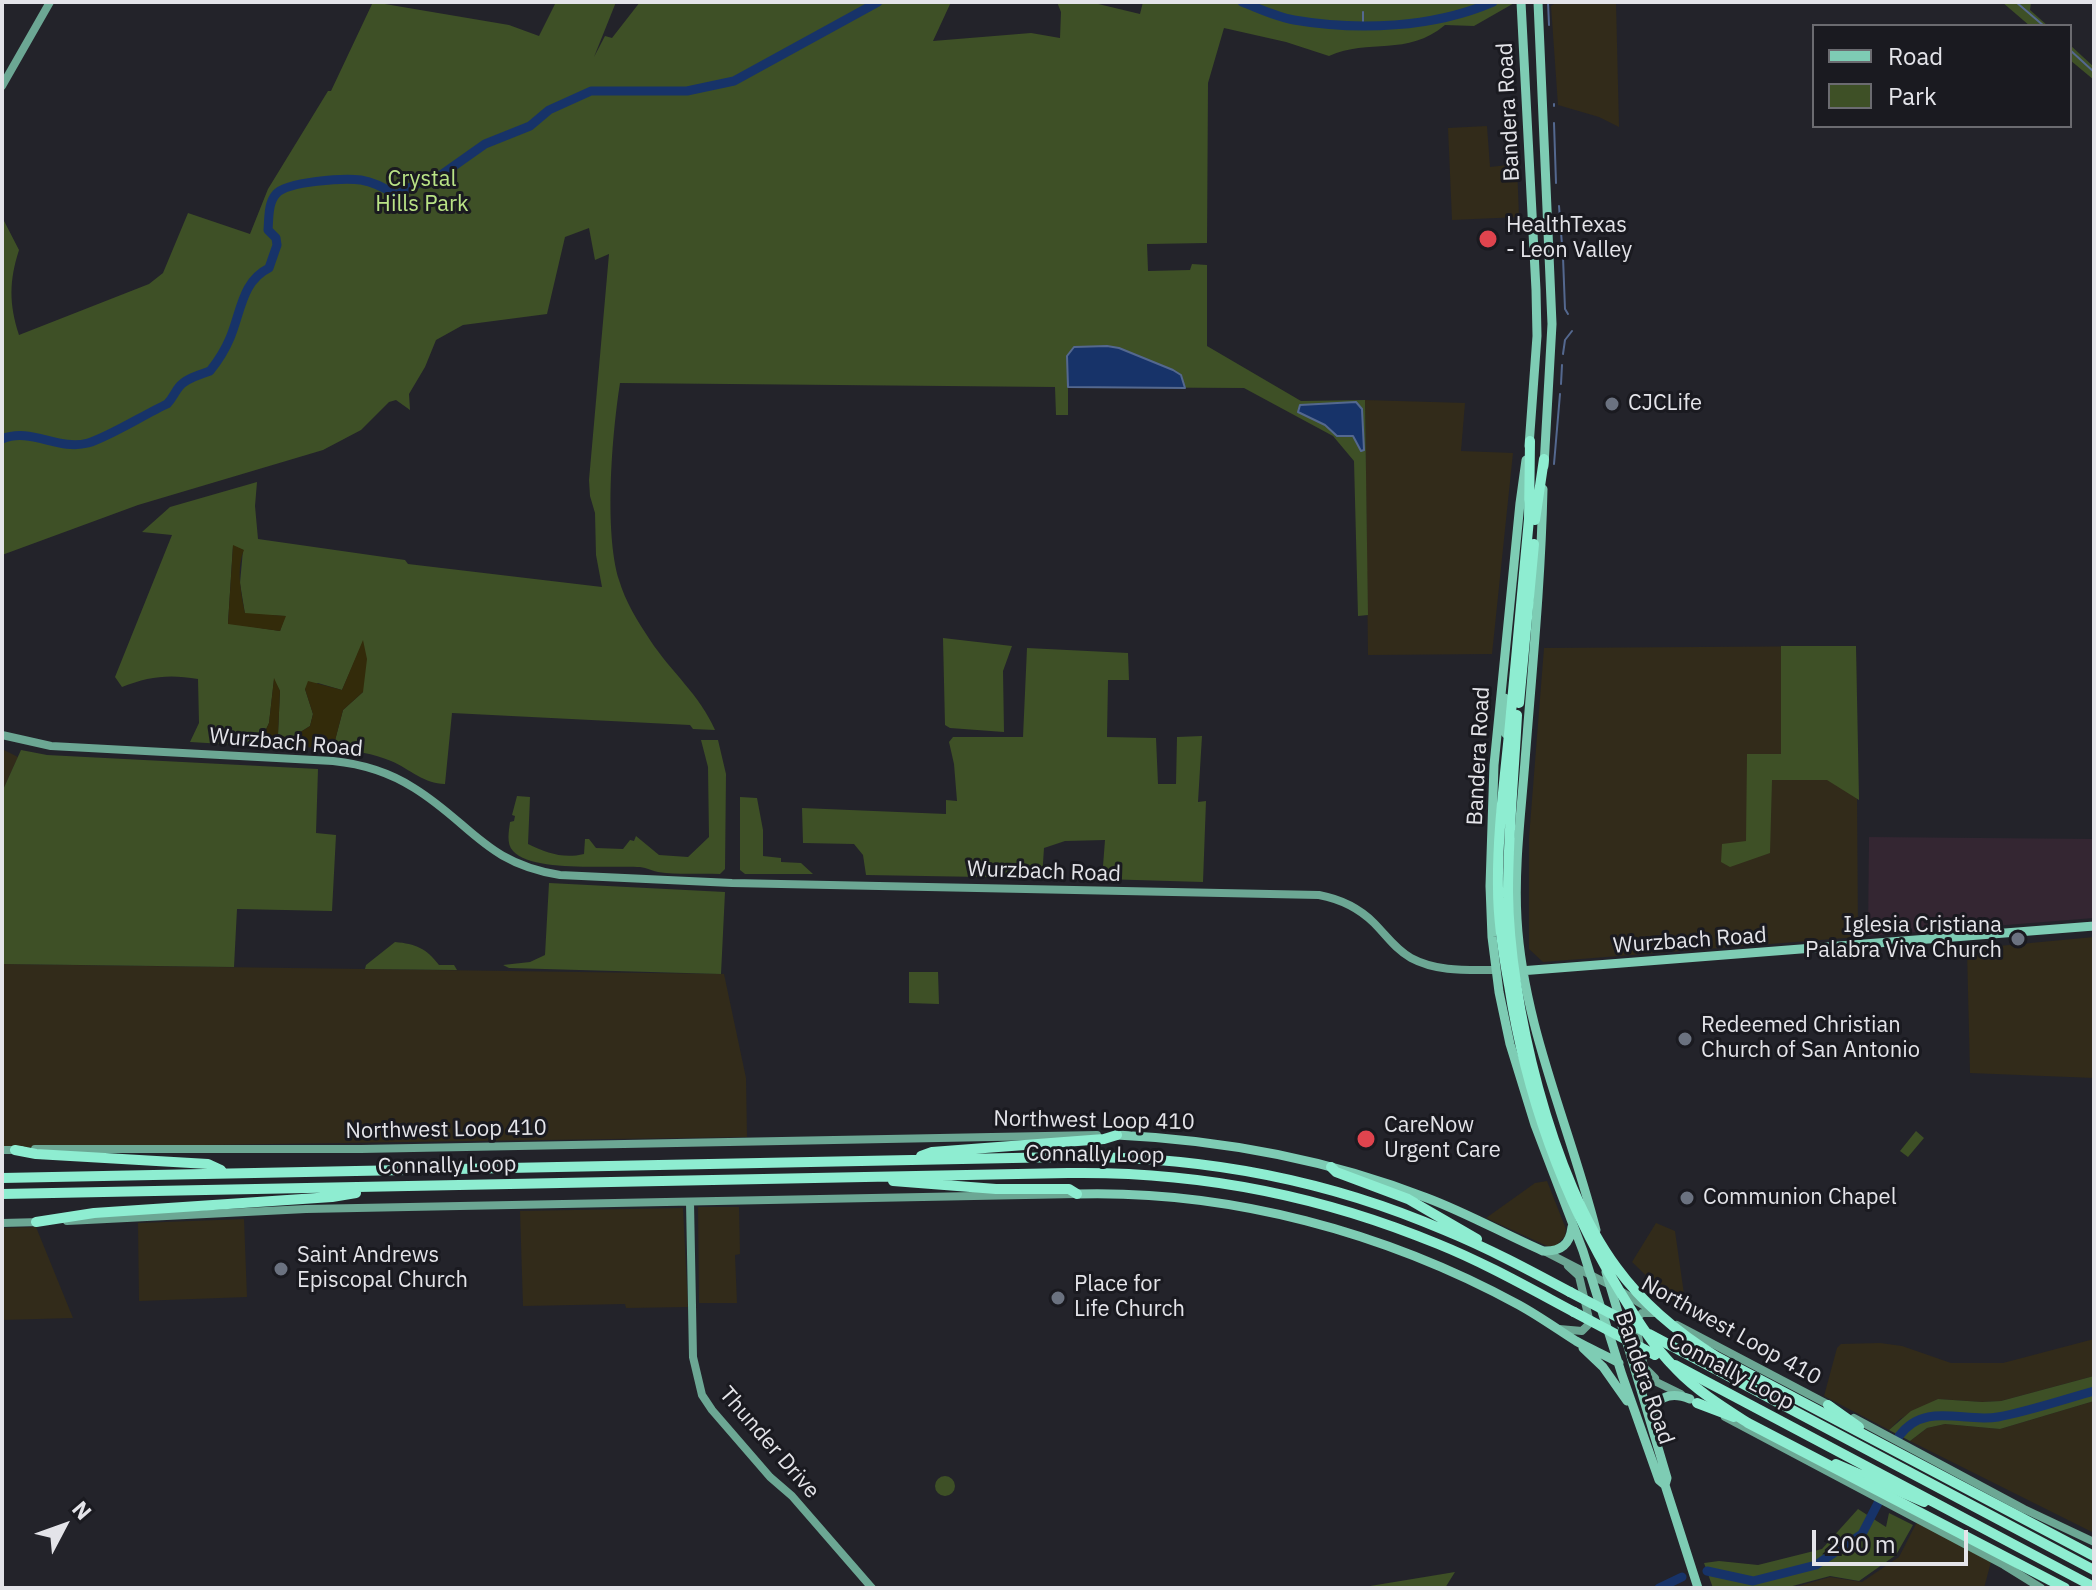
<!DOCTYPE html>
<style>
body{margin:0}
#map{position:relative;width:2096px;height:1590px;overflow:hidden;background:#23232a;font-family:"IBM Plex Sans",sans-serif}
canvas{display:block}
.frame{position:absolute;inset:0;border:4px solid #e4e4e9;pointer-events:none}
.legend{position:absolute;left:1812px;top:24px;width:260px;height:104px;box-sizing:border-box;background:#1a1a20;border:2px solid #6b6b70;margin:0;padding:10px 14px;list-style:none;font-size:24px;color:#e4e4e9}
.legend li{display:flex;align-items:center;gap:16px;height:40px}
.legend b{width:40px;border:2px solid #6b6b70}
.north{position:absolute;left:24px;top:1486px;width:80px;height:80px;-webkit-text-stroke:6px #1a1a20;paint-order:stroke;rotate:49deg;font-size:22px;font-weight:700;line-height:32px;text-align:center;color:#e4e4e9}
.north::after{content:'';display:block;margin:auto;width:28px;height:36px;background:#e4e4e9;clip-path:polygon(50% 0,100% 100%,50% 72%,0 100%)}
.scale{position:absolute;left:1812px;top:1530px;width:156px;height:36px;box-sizing:border-box;border:4px solid #e4e4e9;border-top:0;padding-left:10px;font-size:24px;line-height:28px;white-space:nowrap;color:#e4e4e9;-webkit-text-stroke:6px #1a1a20;paint-order:stroke}
</style>
<div id="map">
<canvas width="2096" height="1590"></canvas>
<div class="frame"></div>
<ul class="legend">
<li><b style="height:10px;background:#7eccb4"></b>Road</li>
<li><b style="height:22px;background:#3e5026"></b>Park</li>
</ul>
<div class="north">N</div>
<div class="scale">200 m</div>
</div>
<script>
const ctx = document.querySelector('canvas').getContext('2d');
ctx.lineJoin = 'round';
function paint(path, color) { ctx.fillStyle = color; ctx.fill(path, 'evenodd'); }
function trace(path, color, width, dash) { ctx.strokeStyle = color; ctx.lineWidth = width; ctx.lineCap = dash ? 'butt' : 'round'; ctx.setLineDash(dash || []); ctx.stroke(path); }
function write(font, color, halo, rows, align = 'center') {
  ctx.font = font + ' "IBM Plex Sans",sans-serif'; ctx.lineWidth = 6; ctx.setLineDash([]); ctx.textBaseline = 'middle'; ctx.strokeStyle = halo; ctx.fillStyle = color; for (const [text, x, y, turn = 0] of rows) {
    ctx.save(); ctx.translate(x, y); ctx.rotate((+turn || 0) * Math.PI / 180); ctx.textAlign = isNaN(turn) ? turn : align; if (halo) ctx.strokeText(text, 0, 0); ctx.fillText(text, 0, 0); ctx.restore();
  }
}
paint(new Path2D(`
 M1557 2H1616L1619 127 1599 117 1558 105 1551 6Z
 M1487 126 1490 167 1517 164 1519 217 1452 220 1448 128Z
 M1365 400 1465 403 1461 451 1513 453 1492 654 1368 655Z
 M1856 646 1858 937 1543 962 1529 949V838L1544 648Z
 M2 749 18 757 2 792Z
 M2094 937V1078L1970 1073 1967 949Z
 M2 964 724 974 746 1078 747 1137 2 1148Z
 M1547 1181 1566 1229 1565 1236 1556 1246H1547L1486 1218 1535 1183Z
 M698 1207H739L740 1254 735 1255 737 1303H699Z
 M683 1208 688 1307 626 1308 625 1304 523 1306 520 1211Z
 M244 1219 247 1297 139 1301 138 1223Z
 M1656 1223 1675 1231 1687 1315 1632 1262Z
 M36 1227 73 1318 2 1320V1228Z
 M2094 1339V1376L2001 1401 1982 1402 1938 1399 1900 1419 1889 1430 1824 1396 1837 1348 1841 1344 1880 1343 1902 1346 1951 1363H2003Z
 M2094 1401V1533L1910 1441 1927 1428 1945 1424 2000 1429Z
 M1917 1522 1991 1562 1984 1588H1792L1830 1577 1862 1582 1899 1557Z`), '#322b1a');
paint(new Path2D(`
 M1869 837 2094 839V918L1868 936Z`), '#342632');
paint(new Path2D(`
 M373 2 509 25 539 36 556 2H616L594 57 605 36 612 38 640 2H951L933 41 1031 33 1060 38 1061 12 1057 2H1090L1140 14 1143 2H1516L1474 26 1445 25C1407 57 1369 38 1329 56L1286 42 1224 28 1208 83 1207 243 1147 244 1148 271 1190 270 1192 264 1207 265V346L1301 401 1365 400 1368 615 1358 616 1354 461 1333 436 1244 388 1068 387V415H1056L1055 387 620 383C612 434 604 531 619 580 625 601 638 622 650 640 671 672 700 695 715 730L693 729 690 725 452 713 445 784C424 784 410 769 391 761 374 754 353 750 333 748L343 710 363 692V642L342 690 318 683 305 689 313 714 310 726 289 739 278 734 280 691 274 680 269 723 258 746 190 742 199 723 198 679C170 674 149 676 122 687L115 677 172 535 142 532 170 507 257 482 255 506 258 539 405 560 408 564 602 587 596 555 595 513 590 496 589 480 609 254 595 260 589 228 565 237 547 314 463 325 436 340 425 367 409 394 410 410 396 400 389 402 361 430 323 450 138 505 2 555V217L19 250C9 281 9 304 19 335L149 284 163 273 188 213 250 234 268 189 328 91H331ZM233 546 243 550 240 583 245 614 285 616 280 631 228 623Z
 M2002 2H2031L2030 10 2048 26H2030Z
 M2070 45 2094 67V80L2070 60Z
 M943 638 1012 646 1003 671 1004 732 950 728 945 725Z
 M1781 646H1856L1859 800 1827 780H1772L1770 853 1730 867 1721 862 1722 844 1746 841 1747 754H1781Z
 M1027 648 1128 653 1129 680H1108L1107 737 1156 738 1158 784H1176L1177 737 1202 736 1198 802 1206 801 1203 882 1102 879 1105 840 1065 841 1044 848 1042 878 866 875 863 855 854 844 803 843 802 808 946 814V800L957 801 954 764 949 742 953 737H1023Z
 M701 740H718L726 774 725 869 720 874C700 873 678 875 658 872 653 871 647 868 640 867 613 865 533 873 513 851 506 844 509 831 510 822L514 821 515 816 512 815 517 796 530 797 528 844C547 853 563 859 584 854L585 839H589L596 848 623 849 630 840 634 841 636 836 659 855 688 857 709 837 708 767Z
 M21 750 47 755 318 769 316 833 336 835 332 911 237 909 234 967 2 964V792Z
 M740 797 757 798 763 830V856L781 858V862L801 863 813 874H745L740 870Z
 M549 883 725 892 721 974 509 968 503 965 530 962 545 955Z
 M395 942C416 944 426 948 439 965H454L457 970 365 969 366 965Z
 M909 972H938L939 1004 909 1003Z
 M1916 1131 1924 1138 1908 1157 1900 1151Z
 M2094 1376V1401L2000 1429 1945 1424 1927 1428 1910 1441 1889 1430 1911 1411 1938 1399 1982 1402 2001 1401Z
 M935 1486a10 10 0 1 1 20 0a10 10 0 1 1-20 0Z
 M1858 1509 1886 1527 1889 1513 1913 1525 1896 1555 1859 1581 1830 1576 1785 1588H1713L1704 1563 1719 1561 1758 1565 1822 1549Z
 M1455 1572 1445 1588H1358Z`), '#3e5026');
paint(new Path2D(`
 M233 545 244 550C236 569 241 593 245 613L286 616 280 631 228 624Z
 M363 640 367 659 363 692 343 710 333 748 258 746 269 723 274 678 280 691 278 734 290 739 310 726 313 714 305 689 308 681 342 690Z`), '#332b0a');
const water = new Path2D(`
 M1107 346 1119 348 1173 370 1181 375 1185 388 1068 387 1067 356 1074 347Z
 M1356 402 1362 409 1364 450 1361 451 1353 436H1337L1325 425 1298 412 1300 405Z`);
paint(water, '#173369');
trace(water, '#54688f', 2);
trace(new Path2D(`
 M1548 2 1549 25
 M2016 2 2044 26
 M1363 25V12
 M2070 50 2094 72
 M1554 104V106
 M1554 123 1556 183
 M1559 206 1562 245
 M1563 257 1565 309 1568 314
 M1563 354 1565 340 1572 331
 M1561 384 1562 365
 M1554 464 1560 394`), '#54688f', 2);
trace(new Path2D(`
 M1242 2C1258 8 1276 17 1294 20 1358 31 1433 28 1493 2
 M2 439C31 427 58 451 88 443 109 437 145 414 167 404 173 398 174 393 179 387 186 378 200 375 210 371 218 361 225 350 230 338 241 312 242 281 269 268L277 245 276 238 268 230C269 218 268 203 276 194 287 181 345 178 361 180 374 182 385 188 396 195L428 178 441 175 485 144 530 126 549 110 591 91H687L734 81 878 2
 M1899 1436C1925 1401 1963 1423 1998 1417 2030 1411 2062 1400 2094 1391
 M1707 1571 1753 1581 1816 1565 1862 1534 1878 1503
 M1659 1588 1682 1577`), '#173369', 9);
trace(new Path2D(`
 M2 86 50 2
 M2 735 51 746 333 761C363 764 389 772 414 788 472 824 485 863 560 875L732 883 1319 895C1340 899 1359 908 1374 923 1386 935 1395 949 1411 958 1437 972 1467 970 1496 970
 M35 1149H361L1097 1135
 M2 1150H21
 M690 1202 693 1357 702 1395 712 1410 770 1477 792 1496 872 1588
 M67 1221 306 1209 1077 1194
 M2 1223 41 1222
 M1544 1251 1610 1285
 M1622 1292 1648 1308
 M1654 1313H1642L1635 1320 1644 1367 1655 1378
 M1677 1325 1831 1406
 M1559 1329 1582 1331 1590 1323 1579 1276 1568 1266
 M1636 1372 1681 1394
 M1725 1417 2004 1565 2041 1588
 M1854 1418 2024 1509 2094 1542`), '#6ca794', 8);
trace(new Path2D(`
 M1521 2 1536 290 1537 336 1529 446
 M1538 2 1552 324 1544 466
 M1526 460 1520 503 1494 765 1490 886 1492 937 1499 992 1510 1044 1535 1125 1583 1251 1622 1375 1659 1480 1665 1485 1698 1588
 M1543 489C1541 580 1532 671 1525 761 1521 814 1514 867 1517 919 1523 1026 1570 1127 1596 1230
 M1505 698 1504 730 1506 734 1514 736
 M1520 971 2094 926
 M1117 1135C1223 1140 1327 1159 1427 1198 1467 1213 1504 1234 1543 1251 1561 1252 1570 1244 1572 1227
 M1077 1194C1230 1190 1385 1232 1519 1305 1539 1316 1557 1329 1576 1341 1590 1349 1605 1355 1619 1363
 M1606 1272 1667 1478 1665 1485
 M1583 1348 1603 1367 1627 1401
 M1654 1422C1651 1397 1670 1391 1690 1399`), '#7eccb4', 9);
trace(new Path2D(`
 M1535 520 1544 459
 M1519 703 1534 544
 M1511 713 1529 519 1530 441
 M15 1150 36 1154 208 1164 221 1170
 M921 1156 932 1152 1104 1139 1117 1135
 M1331 1167 1336 1172 1408 1199 1477 1239
 M2 1178 1063 1157C1194 1155 1324 1178 1444 1230 1488 1248 1529 1270 1570 1292
 M893 1181 996 1189H1069L1077 1194
 M2 1194 1068 1173C1196 1171 1320 1195 1438 1244 1485 1263 1529 1288 1574 1312
 M36 1222 94 1213 332 1197 356 1193
 M1649 1334 2094 1570
 M1675 1365 2094 1587
 M1697 1403 1734 1417
 M1828 1405 1859 1427
 M1836 1464 1924 1502`), '#8eedd1', 10);
trace(new Path2D(`
 M1511 713C1506 771 1497 830 1498 888 1498 920 1503 953 1509 985 1526 1095 1561 1194 1619 1290 1636 1318 1653 1346 1676 1369 1697 1391 1723 1407 1748 1423L2065 1588
 M1517 715C1514 774 1508 833 1508 892 1509 1001 1551 1180 1617 1268 1644 1305 1678 1333 1717 1357L2094 1556
 M1570 1292 1644 1331
 M1574 1312 1655 1355`), '#8eedd1', 10);
for (const [x, y, r, color] of [
 [1488,239,10,"#e0444e"],
 [1612,404,8,"#6b7280"],
 [2018,939,8,"#6b7280"],
 [1685,1039,8,"#6b7280"],
 [1366,1139,10,"#e0444e"],
 [1687,1198,8,"#6b7280"],
 [281,1269,8,"#6b7280"],
 [1058,1298,8,"#6b7280"]
]) { const dot = new Path2D(); dot.arc(x, y, r, 0, 2 * Math.PI); ctx.fillStyle = color; ctx.fill(dot); trace(dot, '#1a1a20', 3); }
write('22px', '#e4e4e9', '#1a1a20', [
 ["Bandera Road",1509,112,-93],
 ["Wurzbach Road",286,743,5],
 ["Bandera Road",1479,756,-87],
 ["Wurzbach Road",1044,872,2],
 ["Wurzbach Road",1690,941,-4],
 ["Northwest Loop 410",1094,1121,1],
 ["Northwest Loop 410",446,1130,-1],
 ["Connally Loop",1095,1155,1],
 ["Connally Loop",447,1166,-1],
 ["Northwest Loop 410",1731,1331,29],
 ["Connally Loop",1731,1372,28],
 ["Bandera Road",1644,1378,71],
 ["Thunder Drive",769,1443,49]
]);
write('22px', '#bae486', '#1a1a20', [
 ["Crystal",422,180],
 ["Hills Park",422,205]
]);
write('22px', '#e4e4e9', '#1a1a20', [
 ["HealthTexas",1506,226],
 ["- Leon Valley",1506,251],
 ["CJCLife",1628,404],
 ["Iglesia Cristiana",2002,926,"right"],
 ["Palabra Viva Church",2002,951,"right"],
 ["Redeemed Christian",1701,1026],
 ["Church of San Antonio",1701,1051],
 ["CareNow",1384,1126],
 ["Urgent Care",1384,1151],
 ["Communion Chapel",1703,1198],
 ["Saint Andrews",297,1256],
 ["Episcopal Church",297,1281],
 ["Place for",1074,1285],
 ["Life Church",1074,1310]
], 'left');
</script>
